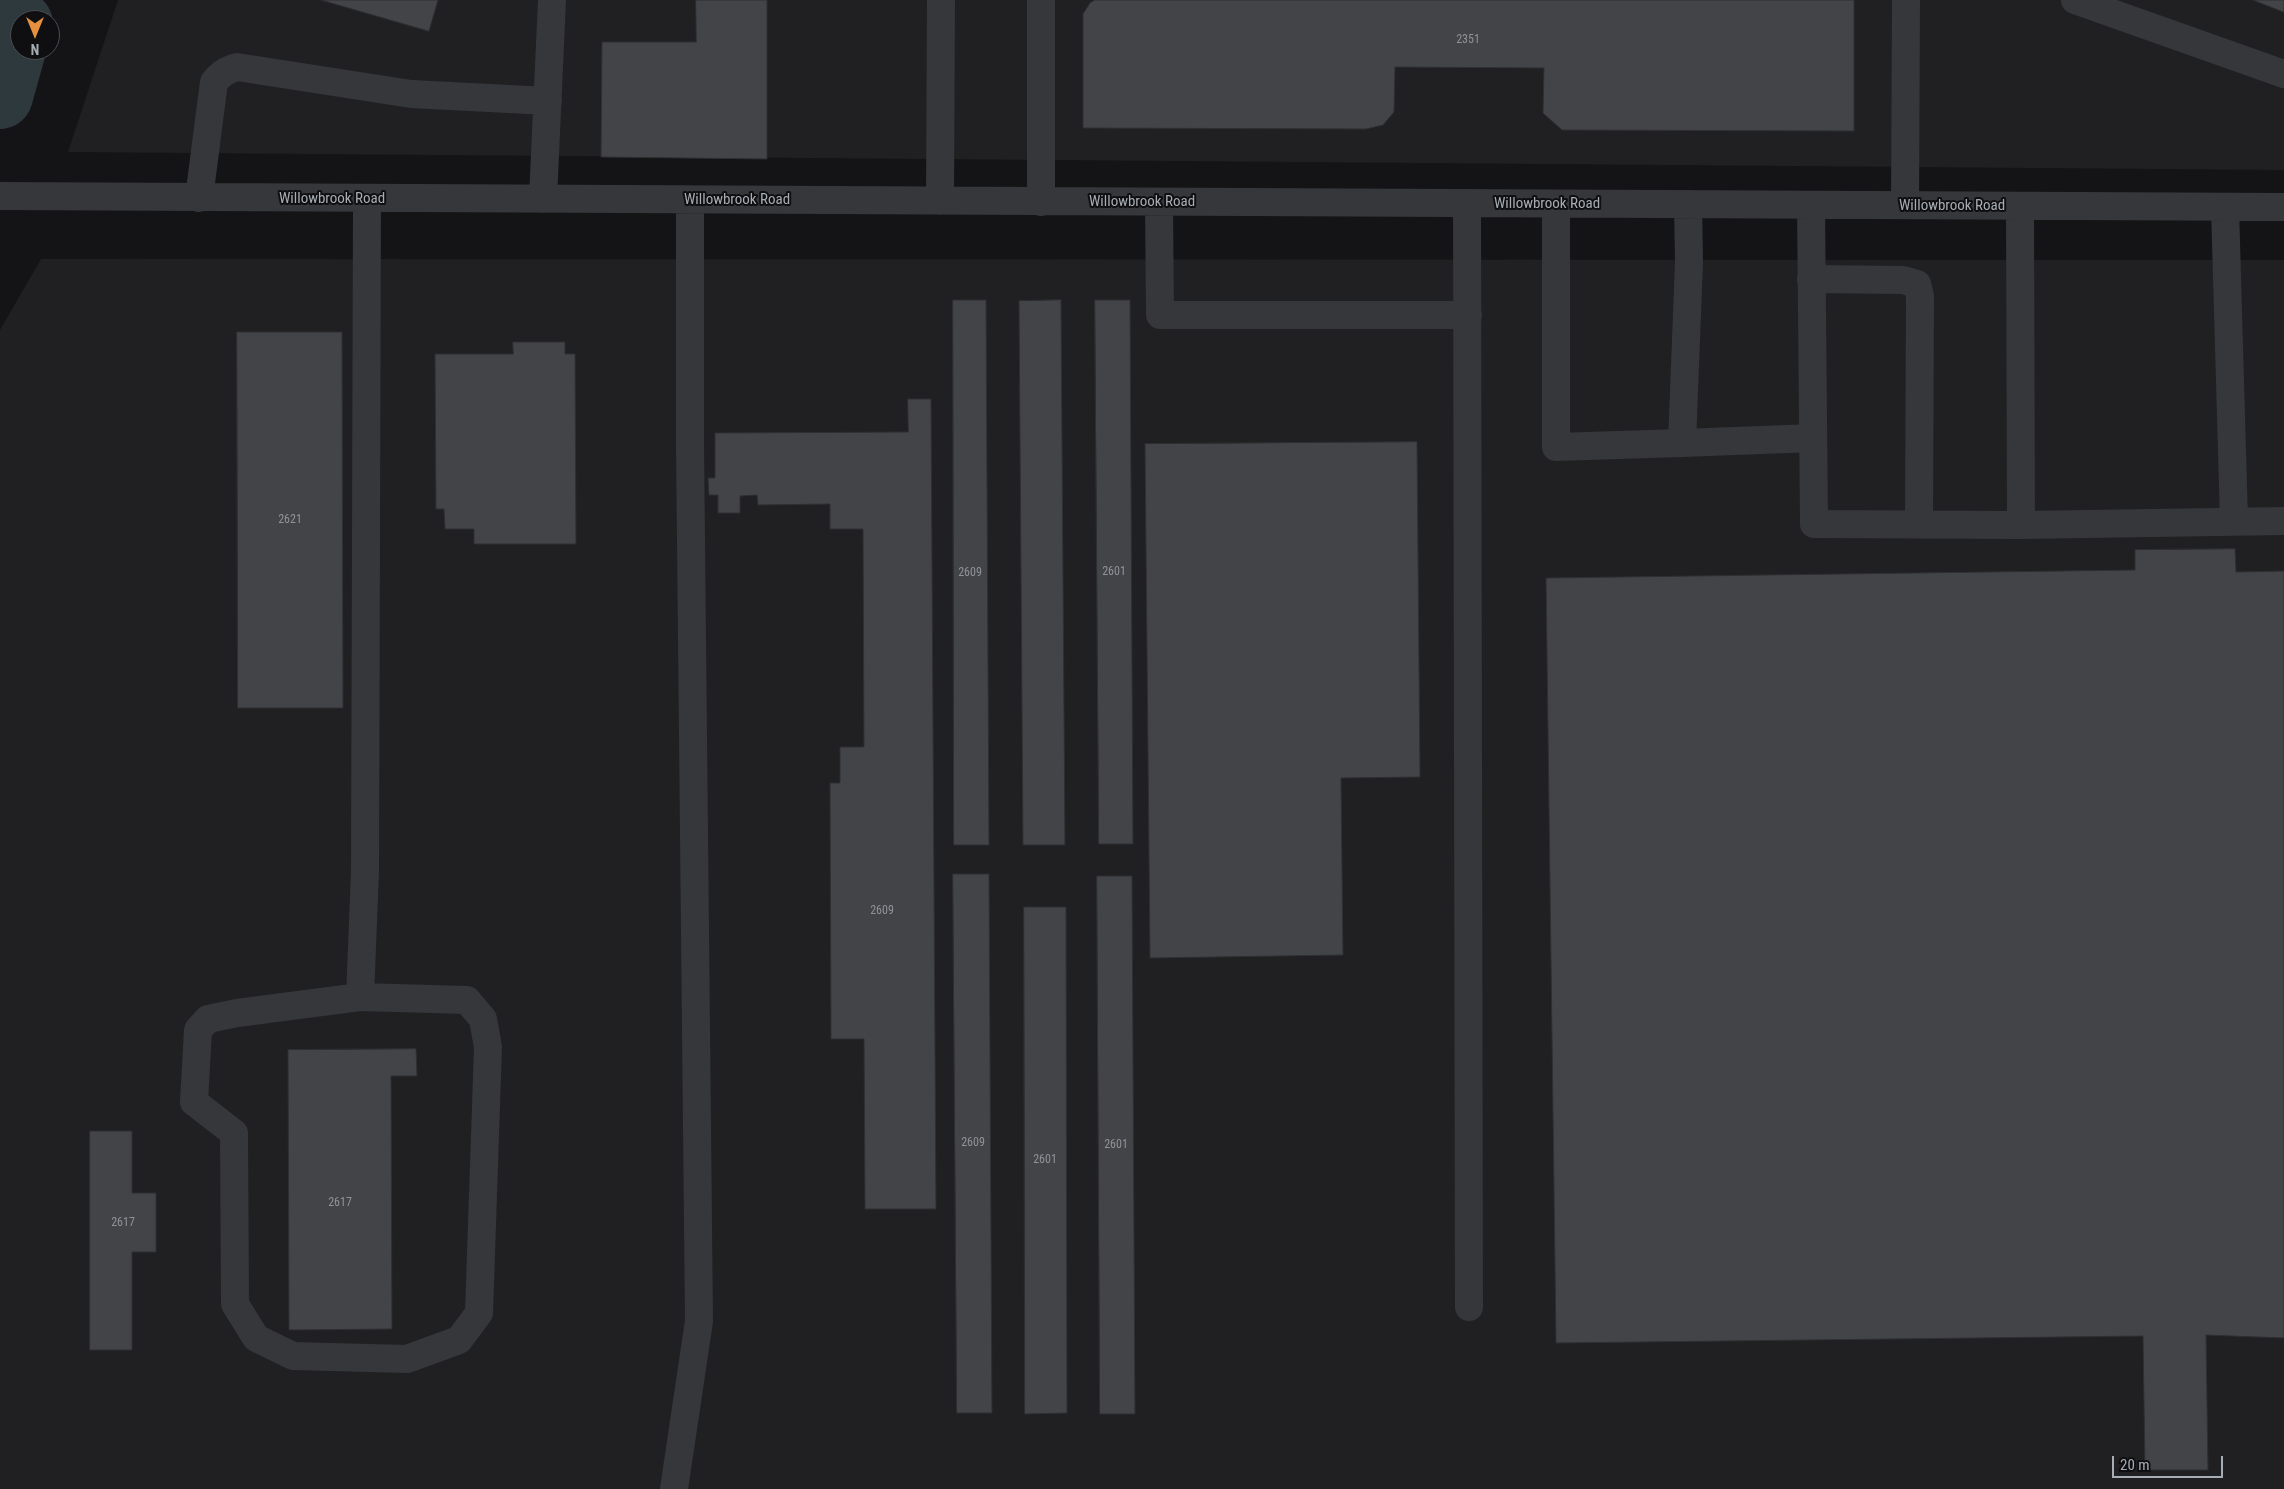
<!DOCTYPE html>
<style>
body{margin:0}
#map{position:relative;width:2284px;height:1489px;overflow:hidden;background:#141416;font-family:"Roboto Condensed",sans-serif}
canvas{display:block}
.north{position:absolute;left:10px;top:10px;width:50px;height:50px;box-sizing:border-box;background:#0f0f11;border:1px solid #4c4e53;border-radius:50%;rotate:180deg;font-size:14px;font-weight:700;line-height:20px;text-align:center;color:#a7adb5}
.north::after{content:'';display:block;margin:auto;width:18px;height:22px;background:#e4903e;clip-path:polygon(50% 0,100% 100%,50% 72%,0 100%)}
.scale{position:absolute;left:2112px;top:1456px;width:111px;height:22px;box-sizing:border-box;border:2px solid #a7adb5;border-top:0;padding-left:6px;font-size:15px;line-height:18px;white-space:nowrap;color:#a7adb5;-webkit-text-stroke:4px #0f0f11;paint-order:stroke}
</style>
<div id="map">
<canvas width="2284" height="1489"></canvas>
<div class="north">N</div>
<div class="scale">20 m</div>
</div>
<script>
const ctx = document.querySelector('canvas').getContext('2d');
ctx.lineJoin = 'round';
function paint(path, color) { ctx.fillStyle = color; ctx.fill(path, 'evenodd'); }
function trace(path, color, width, dash) { ctx.strokeStyle = color; ctx.lineWidth = width; ctx.lineCap = dash ? 'butt' : 'round'; ctx.setLineDash(dash || []); ctx.stroke(path); }
function write(font, color, halo, rows, align = 'center') {
  ctx.font = font + ' "Roboto Condensed",sans-serif'; ctx.lineWidth = 4; ctx.setLineDash([]); ctx.textBaseline = 'middle'; ctx.strokeStyle = halo; ctx.fillStyle = color; for (const [text, x, y, turn = 0] of rows) {
    ctx.save(); ctx.translate(x, y); ctx.rotate((+turn || 0) * Math.PI / 180); ctx.textAlign = isNaN(turn) ? turn : align; if (halo) ctx.strokeText(text, 0, 0); ctx.fillText(text, 0, 0); ctx.restore();
  }
}
paint(new Path2D(`
 M118 0H2284V170L68 152Z
 M41 259 2284 260V1489H0V330Z`), '#202022');
paint(new Path2D(`
 M0 0H34L28 20H20V50L0 124Z`), '#212821');
trace(new Path2D(`
 M0 96 20 24`), '#2e393d', 66);
const building = new Path2D(`
 M321 0H438L429 31Z
 M696 0H767V159L601 157 602 42H696Z
 M1095 0H1854V131L1562 130 1543 113 1544 68 1395 67 1394 112 1383 125 1366 129 1083 128V14L1090 3Z
 M2253 0H2284V12Z
 M953 300H986L989 845H954Z
 M1061 300 1065 845H1023L1019 301Z
 M1095 300H1130L1133 844H1099Z
 M237 332H342L343 708H238Z
 M513 342H565V354H575L576 544H474V529H445L444 509H436L435 354H513Z
 M908 399H931L936 1209H865L864 1039H831L830 783H840V747H864L863 529H830V504L758 505 757 495 740 496V513H718V495H709L708 478H715V433L908 432Z
 M1417 442 1420 777 1341 778 1343 955 1150 958 1145 444Z
 M2235 549 2236 572 2284 571V1338L2206 1335 2208 1470H2145L2143 1336 1556 1343 1546 578 2135 570V550Z
 M953 874H989L992 1413H957Z
 M1097 876H1132L1135 1414H1100Z
 M1024 907H1066L1067 1413 1025 1414Z
 M416 1049 417 1076H391L392 1329 289 1330 288 1050Z
 M90 1131H132V1193H156V1252H132V1350H90Z`);
paint(building, '#434448');
trace(building, '#2e2f31', 1);
trace(new Path2D(`
 M2075 0 2284 74
 M0 196 2284 207
 M199 198 214 82C221 74 226 70 237 67L411 94 548 101
 M543 199 552 0
 M940 201 941 0
 M1041 202V0
 M1159 202 1160 315H1468
 M1467 204 1469 1307
 M1556 204V447L1682 443 1689 262 1688 204
 M1811 205 1814 524 2021 525 2284 521
 M1905 205 1906 0
 M2020 206 2021 525
 M2225 207 2234 521
 M1811 279 1903 280 1917 284 1920 296 1919 524
 M1682 443 1813 438
 M360 997 237 1013 208 1019 198 1030 194 1102 234 1133 235 1304 256 1338 293 1356 407 1359 459 1340 479 1313 488 1047 483 1019 467 1000 360 997 365 871 367 199
 M674 1489 699 1321 690 443V200`), '#35373a', 28);
write('12px', '#8e939a', null, [
 ["2351",1468,40],
 ["2621",290,520],
 ["2601",1114,572],
 ["2609",970,573],
 ["2609",882,911],
 ["2609",973,1143],
 ["2601",1116,1145],
 ["2601",1045,1160],
 ["2617",340,1203],
 ["2617",123,1223]
]);
write('15px', '#a7adb5', '#0f0f11', [
 ["Willowbrook Road",332,199],
 ["Willowbrook Road",737,200],
 ["Willowbrook Road",1142,202],
 ["Willowbrook Road",1547,204],
 ["Willowbrook Road",1952,206]
]);
</script>
